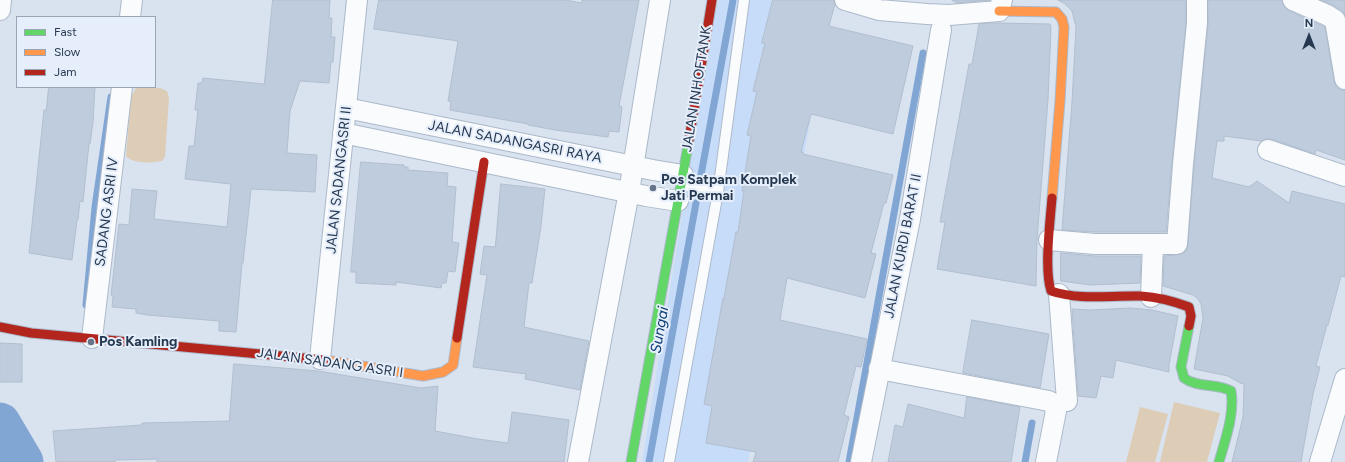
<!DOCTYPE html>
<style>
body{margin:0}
#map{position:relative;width:1345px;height:462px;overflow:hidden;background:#d9e3f0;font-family:Figtree,sans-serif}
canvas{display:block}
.legend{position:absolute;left:16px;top:16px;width:140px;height:72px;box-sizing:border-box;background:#e5eefa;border:1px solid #99a6b6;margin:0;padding:5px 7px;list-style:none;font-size:12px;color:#263951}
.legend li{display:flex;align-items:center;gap:8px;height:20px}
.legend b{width:20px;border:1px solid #99a6b6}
.north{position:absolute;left:1289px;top:16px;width:40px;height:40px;-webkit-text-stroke:3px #e5eefa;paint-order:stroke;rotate:0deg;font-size:11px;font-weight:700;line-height:16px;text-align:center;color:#263951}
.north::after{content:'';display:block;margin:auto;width:14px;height:18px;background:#263951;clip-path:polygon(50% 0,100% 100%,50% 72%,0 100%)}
</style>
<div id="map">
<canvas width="1345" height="462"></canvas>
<ul class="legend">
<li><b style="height:5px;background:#63d668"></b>Fast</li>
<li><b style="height:5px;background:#ff974d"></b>Slow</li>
<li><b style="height:5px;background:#b3261e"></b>Jam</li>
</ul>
<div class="north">N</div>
</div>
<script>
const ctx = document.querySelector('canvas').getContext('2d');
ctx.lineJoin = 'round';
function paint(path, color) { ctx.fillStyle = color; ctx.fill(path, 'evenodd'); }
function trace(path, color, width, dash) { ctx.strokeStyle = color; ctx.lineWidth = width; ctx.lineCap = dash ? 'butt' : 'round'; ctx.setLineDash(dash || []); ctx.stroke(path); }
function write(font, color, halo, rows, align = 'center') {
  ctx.font = font + ' Figtree,sans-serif'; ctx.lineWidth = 4; ctx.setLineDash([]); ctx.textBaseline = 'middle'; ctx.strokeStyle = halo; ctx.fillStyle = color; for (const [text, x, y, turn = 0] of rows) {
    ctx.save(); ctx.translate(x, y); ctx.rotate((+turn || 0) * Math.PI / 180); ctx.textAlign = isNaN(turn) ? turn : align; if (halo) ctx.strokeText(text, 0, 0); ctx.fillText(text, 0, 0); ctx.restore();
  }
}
paint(new Path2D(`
 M719 0H831L818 78 748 462H642L714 17Z`), '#c7dcf8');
paint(new Path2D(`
 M142 87 160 88 167 91 169 98 165 157 162 161C152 163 133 164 126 156L131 97 136 88Z
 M1174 402 1220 413 1207 462H1160Z
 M1140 407 1168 414 1155 462H1126Z`), '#ddcdb6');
trace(new Path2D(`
 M701 175 733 0
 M86 305 95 207 111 97
 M649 462 696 203
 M849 462 923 53
 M1025 462 1032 423`), '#82a6d4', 7);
trace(new Path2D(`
 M0 423 23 462`), '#82a6d4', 41);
const building = new Path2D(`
 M273 0H330L329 18H332L331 37H335L333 62H331L329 83 300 81 290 111 287 153 317 155 315 192 251 189 243 263H242L236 332 219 331V321L147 315 136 313V309L112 307 113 296 111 295 119 224 129 225 132 189 157 191 154 219 227 227 231 184 185 179 189 146H194L198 110H195L198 83H202L203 78 264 84Z
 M379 0H565L582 3V0H639L619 106 622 107 619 132 609 131 608 137 555 130 528 125V124L450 110 451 101H448L458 41 374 29Z
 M773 0H834L835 4 829 26 913 46 893 134 811 114 801 152H803V154L893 175 886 203H884L871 253 876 254 865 298 787 278 780 320 867 339 861 367 856 366 844 415 849 417 838 462H753L756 452 706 443 712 406 704 404 723 298H724L736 232H738L744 191H742L751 136 747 135 757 92 753 91 765 43H762Z
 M952 0H990L957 3Z
 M1058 0H1186V22L1172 163 1166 232H1096L1062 230 1072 102 1076 27 1072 11 1065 4Z
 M1208 0H1282L1284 6 1288 10 1325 27 1334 81 1336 87 1341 90H1345V160L1316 150 1315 154 1272 139H1266L1261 141 1224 136V141H1217L1212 178 1249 187 1257 181 1289 203 1292 191 1345 204V277L1341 276 1328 325H1327L1316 366 1320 367 1313 394 1301 462H1232L1243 417 1244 384 1240 383 1228 376 1194 369 1203 318 1201 304 1198 299 1193 295 1163 286 1164 256 1182 254 1186 251 1188 245 1194 165 1208 24Z
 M1321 0H1345V15L1341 10 1333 5Z
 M996 23 1050 24 1051 28 1048 100 1037 239 1036 286 937 269 945 222H940L969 64H972L979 24Z
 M49 87H95L93 122 90 144H89L83 202 80 201 78 220H77L72 260 29 253 44 110H46Z
 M361 162 404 165V167H408V170L448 173 447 186 456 187 452 242 459 243 455 272 448 271 446 283H442L441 288 396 282V285L356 283V272H351Z
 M501 184 545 189 541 226 532 283H529L524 327 589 341 580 390 525 379 526 374 473 367 487 275 480 274 484 246 495 247Z
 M1061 253 1095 256H1141L1140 283 1090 285 1061 281Z
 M1131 308 1152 310 1178 316 1169 365V372L1116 360 1113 378 1101 376 1096 398 1078 396 1072 309 1090 310Z
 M972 320 1049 334 1040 388 963 373Z
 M0 343 22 344V382H0Z
 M234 364 318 371 421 388 438 386 435 431 478 439 508 443 512 412 569 420 564 462H157V459L115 460V462H56L53 431 142 425V423L229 421Z
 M967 397 1020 407 1011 462H888L895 425 903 427 908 404 964 418Z`);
paint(building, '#beccde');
trace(building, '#b1bece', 1);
const lane = new Path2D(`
 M681 185 718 192
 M669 462 718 192 744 0`);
const street = new Path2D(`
 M845 0 879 10 927 14 949 15 999 11 1002 0
 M1293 0 1327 15 1335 20 1345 79
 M0 10 1 0
 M130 17 132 0
 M346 108 653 170 683 175
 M343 133 646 196 678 201
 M1268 150 1345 176
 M1049 240 1095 244H1177L1183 164 1197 23V0
 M1059 294 1067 401
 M1151 297 1153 244
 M92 338 122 87
 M320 359 357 0
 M879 369 1049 401 1053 404 1056 411 1046 462
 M578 462 629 192 660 0
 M861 462 910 219 941 30
 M1320 462 1345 379`);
const fast = new Path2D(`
 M1189 326 1181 367 1184 378C1197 388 1217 383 1231 391 1235 414 1225 440 1219 462
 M631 462 689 140`);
const slow = new Path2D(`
 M999 11 1056 12 1062 19 1064 27 1060 101 1052 198
 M325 360 423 376 443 372 453 365 457 338`);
const jam = new Path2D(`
 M689 140 712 0
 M1052 198C1050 223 1044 269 1051 291 1081 301 1110 295 1141 296 1157 297 1173 301 1189 307L1191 316 1189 326
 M0 327 31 333 325 360
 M457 338 484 162`);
trace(lane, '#acb9ca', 12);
trace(street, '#acb9ca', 22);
trace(fast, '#acb9ca', 11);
trace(slow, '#acb9ca', 11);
trace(jam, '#acb9ca', 11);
trace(lane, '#f9fbfd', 10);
trace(street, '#f9fbfd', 20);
trace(fast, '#63d668', 9);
trace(slow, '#ff974d', 9);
trace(jam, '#b3261e', 9);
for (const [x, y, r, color] of [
 [653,188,4,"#657489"],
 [91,342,4,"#657489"]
]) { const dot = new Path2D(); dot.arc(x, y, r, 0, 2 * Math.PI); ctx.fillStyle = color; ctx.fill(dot); trace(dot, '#e5eefa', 1.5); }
write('14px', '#263951', '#e5eefa', [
 ["JALAN INHOFTANK",697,89,-81],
 ["JALAN SADANGASRI RAYA",515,142,11],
 ["JALAN SADANGASRI II",339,180,-84],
 ["SADANG ASRI IV",107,212,-83],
 ["JALAN KURDI BARAT II",903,246,-79],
 ["JALAN SADANG ASRI I",330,363,8]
]);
write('bold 14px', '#263951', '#e5eefa', [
 ["Pos Satpam Komplek",661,180],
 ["Jati Permai",661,196],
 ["Pos Kamling",99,342]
], 'left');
write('italic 15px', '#0b3b73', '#e5eefa', [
 ["Sungai",660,330,-80]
]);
</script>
